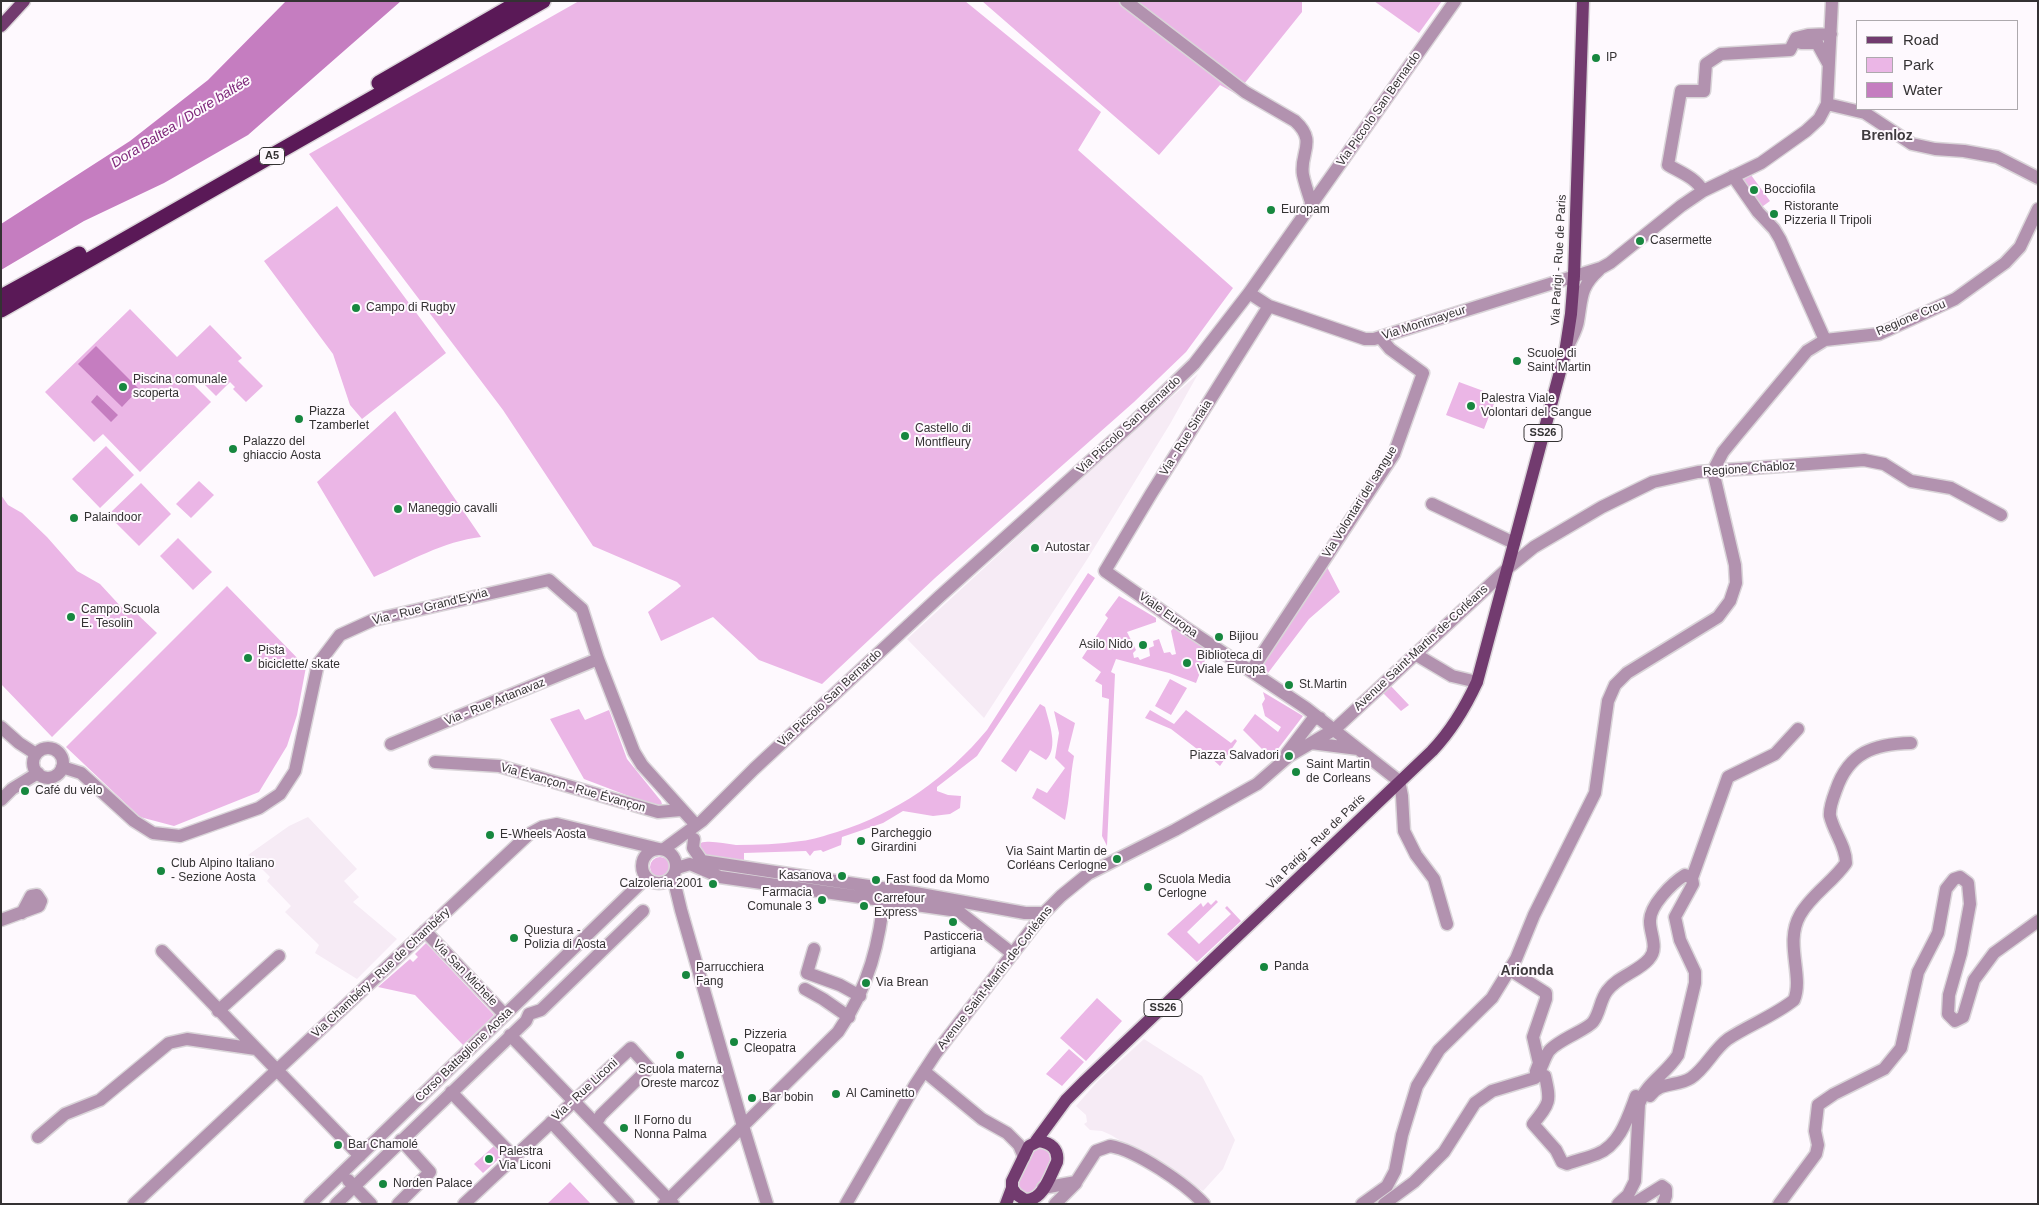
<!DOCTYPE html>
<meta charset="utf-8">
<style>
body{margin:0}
#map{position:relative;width:2039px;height:1205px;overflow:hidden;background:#fef9fe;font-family:Arial,sans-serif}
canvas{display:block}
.frame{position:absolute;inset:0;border:2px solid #343233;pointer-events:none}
.legend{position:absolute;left:1856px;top:20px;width:162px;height:90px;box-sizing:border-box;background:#fef9fe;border:1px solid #ada9ad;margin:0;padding:6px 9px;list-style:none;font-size:15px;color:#343233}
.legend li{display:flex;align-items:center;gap:10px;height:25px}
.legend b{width:25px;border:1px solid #ada9ad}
</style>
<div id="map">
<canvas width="2039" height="1205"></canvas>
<div class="frame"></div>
<ul class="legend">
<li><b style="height:6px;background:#723b6f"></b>Road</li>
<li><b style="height:14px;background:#ebb6e6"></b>Park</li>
<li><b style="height:14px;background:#c57dc0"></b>Water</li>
</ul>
</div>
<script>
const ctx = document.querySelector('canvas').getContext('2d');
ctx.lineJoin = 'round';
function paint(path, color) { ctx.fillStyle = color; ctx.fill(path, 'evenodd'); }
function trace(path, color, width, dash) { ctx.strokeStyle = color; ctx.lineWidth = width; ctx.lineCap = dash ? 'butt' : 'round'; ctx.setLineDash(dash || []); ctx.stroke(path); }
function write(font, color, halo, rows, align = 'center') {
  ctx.font = font + ' Arial,sans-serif'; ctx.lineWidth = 4; ctx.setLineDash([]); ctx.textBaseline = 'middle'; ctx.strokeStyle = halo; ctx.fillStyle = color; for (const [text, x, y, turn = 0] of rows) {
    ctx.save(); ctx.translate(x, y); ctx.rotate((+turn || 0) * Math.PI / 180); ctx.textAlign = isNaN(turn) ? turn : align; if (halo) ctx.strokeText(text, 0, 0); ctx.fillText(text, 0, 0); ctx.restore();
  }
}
paint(new Path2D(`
 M1198 374 1170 424 1088 558 984 718 907 639 1135 429Z
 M308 817 357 869 344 881 359 897 353 902 397 939 357 979 315 953 319 945 285 912 291 906 267 881 270 877 248 855 289 826Z
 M1144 1039 1202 1076 1235 1140 1223 1169 1203 1191 1111 1135 1102 1131 1090 1130 1084 1124 1087 1122 1086 1115 1076 1106 1098 1081Z`), '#f6ebf5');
paint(new Path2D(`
 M579 1H965L1101 112 1078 150 1233 288 1186 352 1134 402 935 578 822 684 759 660 713 617 661 641 648 612 681 586 677 582 593 546 503 410 309 154Z
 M982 1H1302V12L1236 94 1220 85 1159 155Z
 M1374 1H1442L1419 33Z
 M1751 175 1770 201 1759 209 1741 181Z
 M337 206 446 353 362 419 350 405 333 354 264 261Z
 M130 309 177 357 210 325 242 358 238 361 263 386 246 402 233 389 235 387 230 382 216 396 196 376 191 382 211 402 140 472 103 434 94 442 45 392Z
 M1459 382 1497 396 1484 429 1446 415Z
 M395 411 481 537C444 541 408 562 374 577L317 482Z
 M106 446 134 475 100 508 72 479Z
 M199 481 214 495 191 518 176 504Z
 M141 483 171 514 139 546 108 515Z
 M1 495 8 505 22 513 47 537 77 571 100 584 124 610 136 613 157 633 52 737 1 684Z
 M178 538 212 572 193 590 160 556Z
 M1327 567 1340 592 1309 619 1268 673 1260 667Z
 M1088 573 1095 578 977 756 937 787V791L948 795 961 796 960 808 950 814 933 816 903 811 883 823 842 837 841 845 823 852 821 850 814 851 810 856 806 851 744 853V860L703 855 696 847C699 844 701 842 705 842 715 841 726 844 736 845 758 845 779 844 801 841 813 840 826 835 837 832 897 813 947 778 987 730Z
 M227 586 306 667 297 715 287 746 259 792 174 826 140 817 66 747Z
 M1119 596 1156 618V622L1127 632 1136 650 1133 653 1134 658 1138 657 1140 660 1150 656 1149 648 1154 646 1153 641 1159 639 1164 653 1170 652 1172 655 1176 654 1171 631 1174 627 1209 650 1196 683 1169 673 1116 659 1111 672 1115 674 1107 846 1102 836 1109 699 1102 697V685L1095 681 1101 672 1082 658 1108 618 1105 615Z
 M1170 679 1187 688 1171 715 1155 706Z
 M1389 684 1409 705 1401 711 1381 691Z
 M1263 692 1303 716 1271 758 1243 730 1255 714 1278 732 1281 727 1265 716 1262 704 1265 699Z
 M1040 704 1045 707C1049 723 1059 747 1046 760L1030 750 1016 772 1001 761Z
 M579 709 585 720 609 710 627 759 661 801 662 804 659 806H655L584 779 550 719Z
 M1150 710 1174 724 1186 710 1231 743 1235 739 1237 741 1220 766 1200 748 1197 749 1171 729 1145 718Z
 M1054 711 1075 723 1068 751 1074 756C1070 777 1070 798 1065 820L1032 798 1037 788 1047 793 1065 768 1055 758 1059 733Z
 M650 867a10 10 0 1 1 20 0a10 10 0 1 1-20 0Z
 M1216 900 1218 902 1187 932 1199 944 1231 914 1225 908 1227 906 1241 921 1197 962 1167 934 1201 903 1203 907 1208 902 1211 905Z
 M426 943 494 1015 463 1045 415 995 378 987 410 959 413 962 418 957 415 954Z
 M1097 998 1122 1021 1086 1061 1060 1038Z
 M1069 1049 1084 1062 1062 1086 1046 1074Z
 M494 1146 503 1155 483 1173 474 1164Z
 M1039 1148C1060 1150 1046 1177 1039 1187 1037 1190 1033 1192 1029 1194H1025L1018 1188C1018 1174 1026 1154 1039 1148Z
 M570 1182 591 1204H547Z`), '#ebb6e6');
paint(new Path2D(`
 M286 1H401L248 135 164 183 84 221 1 270V224L130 141 208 80Z
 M96 346 139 389 122 407 78 364Z
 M97 395 118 415 111 422 91 402Z`), '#c57dc0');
const minor = new Path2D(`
 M1126 1 1245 92 1295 121C1318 142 1299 153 1303 175 1305 185 1309 196 1312 205
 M1801 43H1817L1828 63
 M1827 104 1865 113 1912 144 1935 149 1964 151 1997 157 2038 178
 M1733 176 1758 212 1774 229 1780 239 1825 340
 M1703 191C1696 178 1680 172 1668 165L1681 91H1704L1706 64 1721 54 1790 50 1796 38 1808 35 1831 34
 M1249 293 1269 306 1365 339H1374L1601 268 1610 263 1681 206 1703 191 1761 163 1806 131 1819 119 1827 104 1832 1
 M1269 306 1151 494 1105 571 1183 626 1306 708 1399 781 1402 796 1404 831 1416 855 1434 879 1447 924
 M1569 344C1572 337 1577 329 1578 321 1582 298 1580 287 1599 270
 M1713 471 1723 452 1736 436 1807 351 1825 340 1879 334 1955 299 2005 263 2020 247 2038 209
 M1432 504 1514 543
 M1415 654 1452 676 1477 682
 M1251 671 1394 454 1423 373 1390 349 1380 337
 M1 727 19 743 36 754
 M1311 743 1358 749
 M391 744 598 659
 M33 763a15 15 0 1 1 30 0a15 15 0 1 1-30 0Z
 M1287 753 1313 719 1320 718
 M435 762 499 766 658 812 681 810
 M62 767 81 773 134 821 153 833 180 836 259 808 280 794 295 771 318 664 340 635 373 620 549 580 582 609 598 659 634 752 642 765 696 825
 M1 800 12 789 38 773
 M694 839 693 848 702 861 915 893 1025 913H1044
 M642 866a17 17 0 1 1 34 0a17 17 0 1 1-34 0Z
 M664 849 702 821 754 769 939 597 1136 420 1194 364 1249 293 1455 1
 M677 868 690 864 720 877 958 911 1013 954
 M673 877 681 910 743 1126 767 1204
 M1692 878 1728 777 1775 754 1798 729
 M1 920 39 906 41 901 37 895 31 896 22 913
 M425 931 505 1015
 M814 949 807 973 840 985 860 996
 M162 951 360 1156
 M1510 970 1546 993V999L1533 1037 1539 1063 1536 1071 1545 1076C1551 1102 1550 1103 1533 1124L1556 1150 1562 1162 1567 1164C1577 1160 1587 1158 1597 1154 1620 1145 1628 1117 1636 1096
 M805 989 823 999 849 1017
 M218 1011 279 956
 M510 1035 673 1204
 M924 1071 982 1119 1007 1133 1019 1145 1024 1157
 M451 1092 514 1157
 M1650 1096C1660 1081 1677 1087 1691 1078 1706 1068 1713 1050 1728 1039 1749 1025 1774 1016 1794 1000 1804 976 1784 943 1800 915 1811 895 1833 882 1846 863 1846 846 1834 833 1830 816 1829 808 1833 798 1836 790 1849 752 1874 744 1911 743
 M551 1122 628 1204
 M38 1137 65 1114 100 1100 169 1043 187 1039 256 1049
 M348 1180 371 1204
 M1043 1188 1076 1182 1096 1151 1110 1146C1136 1150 1186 1184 1204 1204
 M134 1204 529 834 542 827 557 824 659 849
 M310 1204 646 878
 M336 1204 526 1021 529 1014 541 1010 643 911
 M398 1204 430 1172 401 1140
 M464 1204 631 1048 649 1068 601 1115 596 1123
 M664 1204 838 1032C869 987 880 942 885 889
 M846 1204 915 1085 936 1053 1044 913 1061 896 1088 874 1175 830 1257 784 1289 756 1335 729 1508 568 1534 547 1602 507 1653 482 1698 472 1864 460 1884 464 1911 481 1951 488 2001 515
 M1055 1204 1076 1183
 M1362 1204 1387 1186 1395 1171 1402 1135 1417 1086 1439 1050 1492 998 1516 959 1534 915 1595 793 1608 701 1615 685 1627 673 1718 617 1730 601 1736 583 1735 565 1713 471
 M1384 1204 1414 1182 1444 1152 1475 1103 1492 1091 1535 1078C1542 1070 1543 1060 1549 1051 1559 1039 1587 1030 1593 1022 1600 1013 1600 1000 1607 991 1618 976 1638 972 1649 959 1659 948 1650 934 1650 922 1649 906 1672 883 1685 875L1692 878 1693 884 1675 917 1680 940 1695 972V983L1678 1055C1666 1074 1646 1083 1639 1104L1635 1181 1628 1195 1618 1204
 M1633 1204 1662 1186 1666 1189V1196L1663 1204
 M1779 1204 1816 1154 1818 1145 1815 1131 1818 1105 1834 1094 1884 1069 1901 1048 1918 972 1938 933 1946 889 1954 879 1960 877 1968 883 1970 904 1961 953 1949 995 1948 1014 1955 1021 1963 1017 1974 980 1994 953 2038 921`);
const major = new Path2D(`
 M1 26 24 1
 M1036 1141 1066 1100 1085 1081 1432 751C1452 730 1465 708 1477 682L1565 353 1571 314 1574 276 1583 1
 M1039 1141C1051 1143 1059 1149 1057 1162 1050 1176 1043 1201 1025 1200L1016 1194 1012 1188V1181L1029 1146Z
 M1006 1204 1012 1188`);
const highway = new Path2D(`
 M379 83 521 1
 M1 297 79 254
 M1 310 543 1`);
trace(minor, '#dad5d9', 15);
trace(major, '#dad5d9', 15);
trace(highway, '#dad5d9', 18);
trace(minor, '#b292af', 12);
trace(major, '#723b6f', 12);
trace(highway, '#5a1957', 15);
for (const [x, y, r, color] of [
 [1596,58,5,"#17873f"],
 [1754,190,5,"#17873f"],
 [1271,210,5,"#17873f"],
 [1774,214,5,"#17873f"],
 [1640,241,5,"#17873f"],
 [356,308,5,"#17873f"],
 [1517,361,5,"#17873f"],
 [123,387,5,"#17873f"],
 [1471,406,5,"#17873f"],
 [299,419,5,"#17873f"],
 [905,436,5,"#17873f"],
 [233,449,5,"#17873f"],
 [398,509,5,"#17873f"],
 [74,518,5,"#17873f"],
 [1035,548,5,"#17873f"],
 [71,617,5,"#17873f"],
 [1219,637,5,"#17873f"],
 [1143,645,5,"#17873f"],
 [248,658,5,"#17873f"],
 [1187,663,5,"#17873f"],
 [1289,685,5,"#17873f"],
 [1289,756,5,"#17873f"],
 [1296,772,5,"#17873f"],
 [25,791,5,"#17873f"],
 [490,835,5,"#17873f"],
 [861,841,5,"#17873f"],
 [1117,859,5,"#17873f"],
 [161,871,5,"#17873f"],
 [842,876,5,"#17873f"],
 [876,880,5,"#17873f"],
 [713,884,5,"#17873f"],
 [1148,887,5,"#17873f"],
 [822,900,5,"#17873f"],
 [864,906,5,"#17873f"],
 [953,922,5,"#17873f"],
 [514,938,5,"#17873f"],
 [1264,967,5,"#17873f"],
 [686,975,5,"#17873f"],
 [866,983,5,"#17873f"],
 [734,1042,5,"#17873f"],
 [680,1055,5,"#17873f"],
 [836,1094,5,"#17873f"],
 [752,1098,5,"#17873f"],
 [624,1128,5,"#17873f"],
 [338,1145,5,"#17873f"],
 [489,1159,5,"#17873f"],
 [383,1184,5,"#17873f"]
]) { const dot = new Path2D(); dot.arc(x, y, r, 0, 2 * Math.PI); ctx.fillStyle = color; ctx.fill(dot); trace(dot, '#fef9fe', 2); }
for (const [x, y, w] of [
 [272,156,25],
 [1543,433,38],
 [1163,1008,38]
]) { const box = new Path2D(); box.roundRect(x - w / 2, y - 8.5, w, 17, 4); ctx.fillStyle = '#fef9fe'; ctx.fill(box); trace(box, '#343233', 1); }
write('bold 11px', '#343233', null, [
 ["A5",272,156],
 ["SS26",1543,433],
 ["SS26",1163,1008]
]);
write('12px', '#343233', '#fef9fe', [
 ["IP",1606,58],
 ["Bocciofila",1764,190],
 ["Ristorante",1784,207],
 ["Pizzeria Il Tripoli",1784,221],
 ["Europam",1281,210],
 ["Casermette",1650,241],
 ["Campo di Rugby",366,308],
 ["Scuole di",1527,354],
 ["Saint Martin",1527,368],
 ["Piscina comunale",133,380],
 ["scoperta",133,394],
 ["Palestra Viale",1481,399],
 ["Volontari del Sangue",1481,413],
 ["Piazza",309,412],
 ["Tzamberlet",309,426],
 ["Castello di",915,429],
 ["Montfleury",915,443],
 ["Palazzo del",243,442],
 ["ghiaccio Aosta",243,456],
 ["Maneggio cavalli",408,509],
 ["Palaindoor",84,518],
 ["Autostar",1045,548],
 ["Campo Scuola",81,610],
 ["E. Tesolin",81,624],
 ["Bijiou",1229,637],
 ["Asilo Nido",1133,645,"right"],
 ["Pista",258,651],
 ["biciclette/ skate",258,665],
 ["Biblioteca di",1197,656],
 ["Viale Europa",1197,670],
 ["St.Martin",1299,685],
 ["Piazza Salvadori",1279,756,"right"],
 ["Saint Martin",1306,765],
 ["de Corleans",1306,779],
 ["Café du vélo",35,791],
 ["Parcheggio",871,834],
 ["Girardini",871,848],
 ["E-Wheels Aosta",500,835],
 ["Via Saint Martin de",1107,852,"right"],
 ["Corléans Cerlogne",1107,866,"right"],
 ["Club Alpino Italiano",171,864],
 ["- Sezione Aosta",171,878],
 ["Kasanova",832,876,"right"],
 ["Fast food da Momo",886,880],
 ["Scuola Media",1158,880],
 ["Cerlogne",1158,894],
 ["Calzoleria 2001",703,884,"right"],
 ["Farmacia",812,893,"right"],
 ["Comunale 3",812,907,"right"],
 ["Carrefour",874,899],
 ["Express",874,913],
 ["Questura -",524,931],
 ["Polizia di Aosta",524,945],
 ["Pasticceria",953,937,"center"],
 ["artigiana",953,951,"center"],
 ["Panda",1274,967],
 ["Parrucchiera",696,968],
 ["Fang",696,982],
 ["Via Brean",876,983],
 ["Pizzeria",744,1035],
 ["Cleopatra",744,1049],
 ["Scuola materna",680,1070,"center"],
 ["Oreste marcoz",680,1084,"center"],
 ["Al Caminetto",846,1094],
 ["Bar bobin",762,1098],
 ["Il Forno du",634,1121],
 ["Nonna Palma",634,1135],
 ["Bar Chamolé",348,1145],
 ["Palestra",499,1152],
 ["Via Liconi",499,1166],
 ["Norden Palace",393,1184]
], 'left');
write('12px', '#343233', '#fef9fe', [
 ["Via Piccolo San Bernardo",1379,109,-55],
 ["Via Parigi - Rue de Paris",1559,260,-87],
 ["Regione Crou",1911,318,-23],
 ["Via Montmayeur",1424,323,-18],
 ["Via Piccolo San Bernardo",1129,425,-43],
 ["Via - Rue Sinaia",1186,438,-58],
 ["Regione Chabloz",1749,469,-4],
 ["Via Volontari del sangue",1360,502,-58],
 ["Via - Rue Grand'Eyvia",430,607,-14],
 ["Viale Europa",1168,615,35],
 ["Avenue Saint-Martin-de-Corléans",1421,648,-43],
 ["Via Piccolo San Bernardo",830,698,-43],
 ["Via - Rue Artanavaz",495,702,-22],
 ["Via Évançon - Rue Évançon",573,788,16],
 ["Via Parigi - Rue de Paris",1316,842,-44],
 ["Via Chambéry - Rue de Chambéry",381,973,-43],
 ["Via San Michele",465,973,46],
 ["Avenue Saint-Martin-de-Corléans",995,978,-52],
 ["Corso Battaglione Aosta",464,1055,-44],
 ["Via - Rue Liconi",585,1090,-43]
]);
write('italic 14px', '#7e287a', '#fef9fe', [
 ["Dora Baltea / Doire baltée",181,122,-32]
]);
write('bold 14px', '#3f3b3e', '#fef9fe', [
 ["Brenloz",1887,136],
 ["Arionda",1527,971]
]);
</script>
